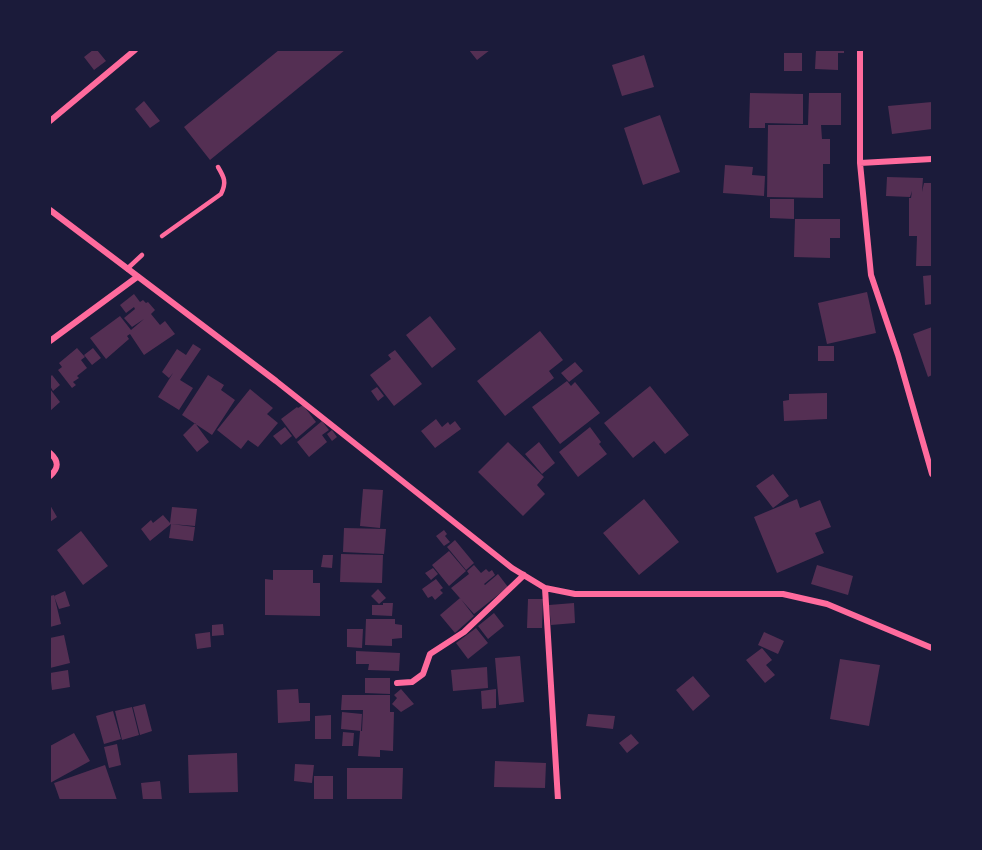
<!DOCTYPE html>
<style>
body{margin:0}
#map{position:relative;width:982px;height:850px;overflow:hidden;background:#1b1b3a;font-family:Figtree,sans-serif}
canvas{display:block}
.frame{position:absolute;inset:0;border:51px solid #1b1b3a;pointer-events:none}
</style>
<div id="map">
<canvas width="982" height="850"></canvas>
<div class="frame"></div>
</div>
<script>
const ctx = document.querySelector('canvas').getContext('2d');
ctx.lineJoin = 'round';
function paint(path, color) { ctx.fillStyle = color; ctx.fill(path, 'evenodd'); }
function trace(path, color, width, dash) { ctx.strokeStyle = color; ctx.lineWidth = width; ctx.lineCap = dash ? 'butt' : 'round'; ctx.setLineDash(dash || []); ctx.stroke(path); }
paint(new Path2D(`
 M93 50H97L106 61 94 70 84 57Z
 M279 50H345L210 160 184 127Z
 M469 50H490L477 60Z
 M816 50H844V53H838V70L815 69Z
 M784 53H802V71H784Z
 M644 55 654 87 622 96 612 65Z
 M750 93 803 94V124L765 123V128H749Z
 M809 93H841V125H821L822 139H830V164H823V198L767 197 768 125H808Z
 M144 101 160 121 150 128 135 109Z
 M932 102V129L892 134 888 106Z
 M660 115 680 172 643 185 624 128Z
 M725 165 753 167 752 175 765 176 764 196 723 193Z
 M887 177 923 178 922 192 924 183H932V266H916L917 236H909V198H911L912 191 910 197 886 196Z
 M770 199H794V219L770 218Z
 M795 219H840V238H830V258L794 257Z
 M932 275V304L925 305 923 276Z
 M867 292 876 333 827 344 818 303Z
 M134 294 140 302 143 300 146 303 148 302 155 310 151 314 160 325 165 321 175 334 144 355 130 334 127 336 129 339 106 359 90 338 120 316 131 330 144 319 132 327 124 318 135 309 134 307 126 313 120 305Z
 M430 316 456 349 432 368 406 335Z
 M932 327V375L928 377 913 334Z
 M540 331 563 360 549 371 554 378 505 416 477 381Z
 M193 344 201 349 180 380 193 388 179 410 158 397 173 373 169 378 162 372 177 349 186 355Z
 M818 346H834V361H818Z
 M77 348 85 357 81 360 87 368 77 376 79 378 73 382 76 385 72 388 58 370 62 367 59 363Z
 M93 348 101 358 92 365 84 355Z
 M395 350 422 384 394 406 370 375 391 359 388 355Z
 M575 362 583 371 569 382 561 373Z
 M52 375 60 385 53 391 50 386V377Z
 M208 375 224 385 221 390 235 400 212 435 182 415Z
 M567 381 571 386 575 382 600 413 560 444 532 407Z
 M650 386 689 435 665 454 654 441 633 458 604 423Z
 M377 387 384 396 378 401 371 391Z
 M50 389 60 402 50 411Z
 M250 389 273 408 267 414 278 423 258 447 248 440 241 449 217 430Z
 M827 393V419L784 421 783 401 789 400V394Z
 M303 405 316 422 296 439 281 419 297 407 298 408Z
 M436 419 442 427 448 422 450 425 455 421 461 429 435 448 421 431Z
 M322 421 329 430 322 435 327 442 309 457 297 442Z
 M195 423 209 442 197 452 183 435Z
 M285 427 292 436 281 445 273 436Z
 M590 427 601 442 599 444 607 454 578 477 559 452Z
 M332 430 337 437 332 441 327 434Z
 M508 442 544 477 537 485 545 494 523 516 478 472Z
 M539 442 555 463 542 474 525 454Z
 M773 474 789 496 773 508 756 486Z
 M363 489 383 490 380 528 360 526Z
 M644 499 679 542 639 575 603 533Z
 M797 499 800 508 820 500 831 527 815 533 824 553 777 573 754 517Z
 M50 505 57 517 50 522Z
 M172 507 197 509 195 526 171 524 150 541 141 529 151 520 153 523 163 515 170 523Z
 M171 524 195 527 193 541 169 538Z
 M344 528 386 529 384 554 343 552Z
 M444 530 447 534 445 536 450 542 444 546 436 536Z
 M81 531 108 566 83 585 57 550Z
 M455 540 474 563 466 570 447 547Z
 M449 551 466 571 449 586 432 565Z
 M341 554 383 555 382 583 340 582Z
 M323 555H333L332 568 321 567Z
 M474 565 481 573 486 569 489 572 492 570 495 575 484 584 485 585 498 574 508 587 474 614 451 588 469 574 467 571Z
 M817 565 853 576 848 595 811 584Z
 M433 568 438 574 431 580 425 573Z
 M273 570H313V583H320V616L265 615V579L273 580Z
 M436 579 443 588 440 590 443 593 435 600 432 596 428 598 422 589Z
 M378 589 386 598 379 604 371 596Z
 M65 591 70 606 59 609 54 596Z
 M54 595 61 624 50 627V596Z
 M460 598 474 616 455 633 440 615Z
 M528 599H543L542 628H527Z
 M383 603H393L392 616 372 615V605H383Z
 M574 603 575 623 551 625 549 605Z
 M494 613 504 626 488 639 478 626Z
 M366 619H395V624L402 625V638L392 639V646L365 645Z
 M223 624 224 635 212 636V625Z
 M476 628 488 643 468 659 456 643Z
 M347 629H363L362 648 347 647Z
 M210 632 211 647 197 649 195 634Z
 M764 632 784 641 778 654 758 645Z
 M64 635 70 663 50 668V638Z
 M762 648 772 660 766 665 775 675 765 683 746 660Z
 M356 651 400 653 399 671 368 670 369 664H356Z
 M520 656 524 702 499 705 495 658Z
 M840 659 880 665 869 726 830 719Z
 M487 667 488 688 453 691 451 670Z
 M68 670 70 687 52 690 50 673Z
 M693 676 710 696 693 711 676 690Z
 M365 678H390V694L365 693Z
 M298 689 299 703H310V721L278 723 277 690Z
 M401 689 414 704 401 712 392 704 397 698 394 695Z
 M496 689V708L482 709 481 691Z
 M342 695H390V712H394L393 751 380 750V757L358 756 360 731H362L363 710H341Z
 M145 704 152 731 140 735 133 707Z
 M132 707 139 735 122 740 115 711Z
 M113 711 121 739 104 744 96 716Z
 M342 712 362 714 361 731 341 729Z
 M588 714 615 716 613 729 586 726Z
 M331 715V739H315V716Z
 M343 732 354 733 353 746H342Z
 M74 733 90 761 50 783V746Z
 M631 734 639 743 627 753 619 743Z
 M117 744 121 765 109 768 104 747Z
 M237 753 238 792 189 793 188 755Z
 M495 761 546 763 545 788 494 787Z
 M295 764 314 765 312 783 294 781Z
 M105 765 117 800H60L54 783Z
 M347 768H403L402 800H347Z
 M314 776H333V800H314Z
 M160 781 162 800H143L141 783Z`), '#542f53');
trace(new Path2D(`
 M162 236 221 194C227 182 224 177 218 167
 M127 269 142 255`), '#ff6b9d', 4.5);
trace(new Path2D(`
 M860 50V163L871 275 898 355 932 474
 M50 121 135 50
 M860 163 932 159
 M50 210 276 381 512 568 545 588 575 594H783L827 604 932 648
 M50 341 137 277
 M50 453C59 461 59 468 50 476
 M545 588 558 800
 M397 683 412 682 423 674 430 654 464 632 524 575`), '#ff6b9d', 6);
</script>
